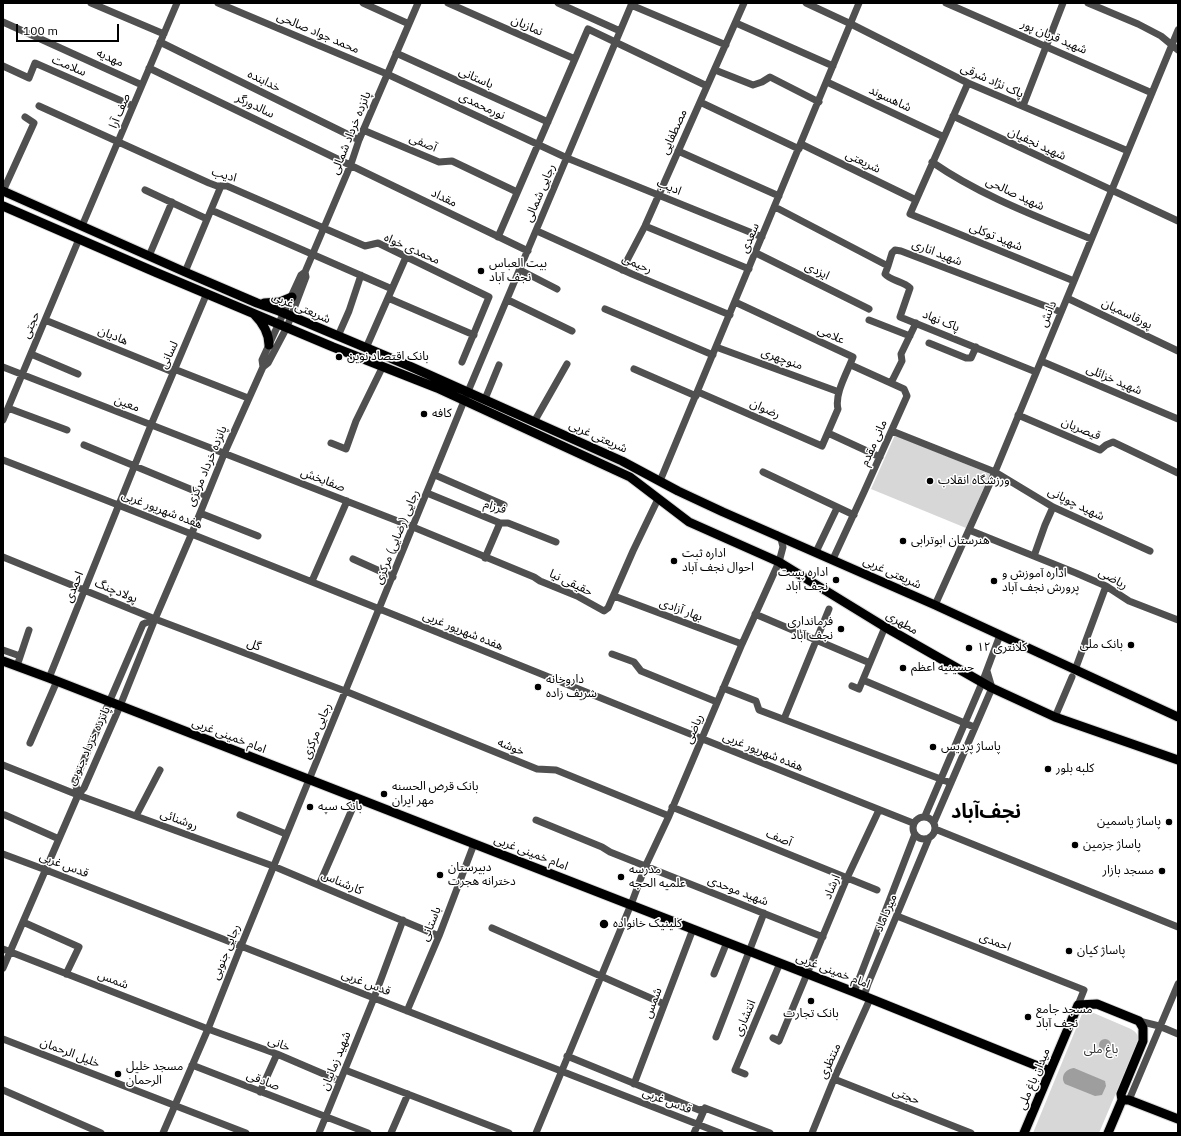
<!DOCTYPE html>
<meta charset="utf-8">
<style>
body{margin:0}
#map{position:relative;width:1181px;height:1136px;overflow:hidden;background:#fff;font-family:"IBM Plex Sans",sans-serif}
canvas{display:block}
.frame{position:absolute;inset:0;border:4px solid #000;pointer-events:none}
.scale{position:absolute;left:16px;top:24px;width:103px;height:18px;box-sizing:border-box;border:2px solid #000;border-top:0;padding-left:5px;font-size:12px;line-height:14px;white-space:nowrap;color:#000;-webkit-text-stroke:3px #fff;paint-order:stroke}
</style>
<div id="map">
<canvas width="1181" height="1136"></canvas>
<div class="frame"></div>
<div class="scale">100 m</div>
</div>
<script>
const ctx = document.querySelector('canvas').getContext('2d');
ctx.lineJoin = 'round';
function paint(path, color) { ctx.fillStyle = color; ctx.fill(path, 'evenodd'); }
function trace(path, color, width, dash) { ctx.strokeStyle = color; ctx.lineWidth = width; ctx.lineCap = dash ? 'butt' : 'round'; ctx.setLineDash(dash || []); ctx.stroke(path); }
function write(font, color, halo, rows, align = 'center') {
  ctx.font = font + ' "IBM Plex Sans","Noto Sans Arabic",sans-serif'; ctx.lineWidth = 3; ctx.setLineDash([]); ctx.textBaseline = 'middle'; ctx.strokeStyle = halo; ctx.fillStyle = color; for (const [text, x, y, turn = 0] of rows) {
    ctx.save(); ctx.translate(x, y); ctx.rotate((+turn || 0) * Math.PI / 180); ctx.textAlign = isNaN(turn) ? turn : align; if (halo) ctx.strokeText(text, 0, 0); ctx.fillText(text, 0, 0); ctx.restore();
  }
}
paint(new Path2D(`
 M895 435 990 474 966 528 871 489Z
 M1089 1011 1131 1029C1136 1032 1139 1035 1138 1041L1099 1133H1033L1082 1014 1085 1012Z`), '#d7d7d7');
paint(new Path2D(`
 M1099 1045a6 6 0 1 1 12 0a6 6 0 1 1-12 0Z
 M1074 1068 1105 1081 1106 1086 1102 1095 1095 1096 1065 1084C1060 1077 1065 1069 1074 1068Z`), '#9e9e9e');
const major = new Path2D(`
 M3 191 185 272 257 303 279 311 407 365 622 461 678 491 723 512 935 605 1178 717
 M3 206 155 272 333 347 437 388 630 477 689 522 779 562 885 627 992 688 1055 717 1178 760
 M264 303 280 302 292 297
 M254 314C263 323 269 332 269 345
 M3 661 49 678 854 992 1050 1071
 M1122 1100H1129L1178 1119
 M1024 1133 1078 1005 1097 1004 1139 1021 1143 1028V1041L1121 1094 1122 1100 1108 1133`);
trace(major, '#dbdbdb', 11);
trace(new Path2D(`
 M91 3 164 34
 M218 3 387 74 567 158 762 237
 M363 3 409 24
 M448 3 575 59
 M558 3 620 31
 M806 3 851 24 968 83 1128 151
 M946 3 1152 93
 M1088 3 1138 24 1161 36 1178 50
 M631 5 726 45
 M3 22 142 85
 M736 23 833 66
 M160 42 359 140
 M396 53 548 122
 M3 66 29 78 35 63 133 106
 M149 68 528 251
 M715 70 753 85 762 82 770 77 819 102
 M827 82 944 137
 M968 83 910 214 1074 281
 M700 102 799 149
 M39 106 209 183 217 186H227L365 246 378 243 489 297 462 362
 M1023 106 1063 3
 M953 116 1178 221
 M363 130 439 162 452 161 517 192
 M801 144 916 200
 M678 151 779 196
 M932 162C981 196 1038 217 1091 239
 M145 190 207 219
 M3 191 34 123 25 117
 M775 207 888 266 892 253 895 250 901 251 1061 312
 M211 210 392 289
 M82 226 177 3
 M645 226 749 269
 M537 231 632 274 730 315
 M498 237 588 29 707 86
 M756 253 869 309
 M149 256 172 202
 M888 266 885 274C891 281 903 281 910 288L900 317 1036 372
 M520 270 557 289
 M622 270 645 226 744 3
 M185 272 221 186
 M388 298 474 335
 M1067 298 1178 351
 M508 300 572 331
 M605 309 713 355
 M45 320 173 372
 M869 320 910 336
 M338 336 349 311 361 275
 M929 343 966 358H971L976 347
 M716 347 839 392
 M366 348 406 257
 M31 354 78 374
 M1041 361 1178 419
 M3 367 413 527 534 577 540 581 577 596 604 611 608 608 633 551 658 499
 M263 367 268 363 287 327 306 277 305 272 351 164 359 140 418 3
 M174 369 248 398
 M634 369 696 396
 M891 383 902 361 901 354 916 323
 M698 392 822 446 838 409C834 394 848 371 853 357L735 302
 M485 399 499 365
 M8 408 67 430
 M1018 415 1100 450 1106 445 1113 442 1178 473
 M3 420 79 239
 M534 422 567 364
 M892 431 995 472 1053 507 1150 551
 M828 433 880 457
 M331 443 346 449 356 421 383 366
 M84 445 207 496
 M3 460C308 578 610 703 913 823
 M763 472 854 515
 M435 475 504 505
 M660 481 859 3
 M427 493 500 523H508L556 542
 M200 513 258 536
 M969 530 1076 573 1106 586 1129 601 1178 620
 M816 552 837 508
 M1034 556 1045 525 1053 507
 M3 557 155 619 345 691 537 769 556 770 669 816
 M485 558 500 523
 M353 559 393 577
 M833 559 864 492 907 396 904 389 851 365
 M312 581 347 501
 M614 596 742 644
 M935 605 995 472 1178 30
 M755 614 870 663
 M3 650 20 656
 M612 654 634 662 641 671 717 702
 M17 666 29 630
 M1075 670 1106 586
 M49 678 151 425 207 293
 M863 680 974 727
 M852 686 859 689 885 627
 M723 688 756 701 759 710 951 783
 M1055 717 1072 677
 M784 719 829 609
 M30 743 57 681
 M3 765 78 795 273 866 439 936
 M78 795 75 781 143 624 155 619
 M672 807 877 890
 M5 815 59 839
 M240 815 286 834
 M136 816 160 770
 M925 816 982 683 1000 635
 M913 828a11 11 0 1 1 22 0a11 11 0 1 1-22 0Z
 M536 820 602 847 610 852 823 937
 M934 822 992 688 987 671
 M935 829 1178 927
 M3 854 46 870 720 1133
 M319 885 357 798
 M897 916 1084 990 1078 1005
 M23 922 79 947 66 974
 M492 928 664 1004
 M3 949 208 1029 277 1054 340 1081
 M3 968 78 795 84 788 120 706 155 619 192 533 224 454 263 367 262 360 301 275 305 272
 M714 974 727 942
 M854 992 915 834
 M864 996 868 984 929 838
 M407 1011 439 936 474 844
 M1139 1021 1159 1026 1178 1034
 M716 1037 764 913
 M773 1038 779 1041 847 878 879 810
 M3 1039 246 1133
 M567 1056 699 1110 705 1108 770 1133
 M192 1065 368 1133
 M345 1070 509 1133
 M745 1074 735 1070 780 963
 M834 1079 971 1133
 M634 1084 693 929
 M3 1090 101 1133
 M260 1092 277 1054
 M1129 1100 1178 984
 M163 1133 208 1029 241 946 464 401 632 3
 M319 1133 374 998 403 920
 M391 1133 408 1094
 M536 1133 632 902 645 867 669 816 742 644 779 562 783 547 781 539 777 535
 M694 1133 705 1108
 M812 1133 834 1079 870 999`), '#505050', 7);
trace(major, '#000', 9);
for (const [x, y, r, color] of [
 [481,271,4,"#000"],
 [339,357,4,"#000"],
 [424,414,4,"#000"],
 [930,481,4,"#000"],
 [903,541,4,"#000"],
 [674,561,4,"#000"],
 [836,580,4,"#000"],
 [994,581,4,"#000"],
 [841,629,4,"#000"],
 [1131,645,4,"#000"],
 [969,648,4,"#000"],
 [903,668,4,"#000"],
 [538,687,4,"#000"],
 [933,747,4,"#000"],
 [1048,769,4,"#000"],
 [384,794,4,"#000"],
 [310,807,4,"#000"],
 [1169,822,4,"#000"],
 [1075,845,4,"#000"],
 [1162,871,4,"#000"],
 [440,875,4,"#000"],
 [621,877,4,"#000"],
 [604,924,5,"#000"],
 [1069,951,4,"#000"],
 [811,1001,4,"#000"],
 [1028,1017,4,"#000"],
 [118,1074,4,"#000"]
]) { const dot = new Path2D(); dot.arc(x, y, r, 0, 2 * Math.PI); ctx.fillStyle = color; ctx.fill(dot); trace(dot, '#fff', 1.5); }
write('12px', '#000', '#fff', [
 ["نمازیان",527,26,24],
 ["محمد جواد صالحی",318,33,23],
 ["شهید قربان پور",1054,37,23],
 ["مهدیه",110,58,24],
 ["سلامت",69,66,23],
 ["باستانی",476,78,24],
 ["خدابنده",264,81,26],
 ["پاک نژاد شرقی",992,81,24],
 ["شاهسوند",890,99,25],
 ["سالدورگر",255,106,26],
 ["نورمحمدی",482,106,25],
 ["صف آرا",120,111,-67],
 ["مصطفایی",674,132,-66],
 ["پانزده خرداد شمالی",351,133,-68],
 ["آصفی",423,143,23],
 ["شهید نجفیان",1037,144,25],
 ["شریعتی",863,162,26],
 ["ادیب",224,175,16],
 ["ادیب",669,187,22],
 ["رجایی شمالی",540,193,-67],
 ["شهید صالحی",1015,194,25],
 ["مقداد",444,198,26],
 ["شهید توکلی",996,237,22],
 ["سعدی",750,238,-67],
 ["محمدی خواه",412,249,24],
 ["شهید اناری",937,253,21],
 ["رحیمی",637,264,24],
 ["ایزدی",817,271,26],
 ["شریعتی غربی",301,308,23],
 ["دانش",1048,314,-67],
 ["پورقاسمیان",1127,314,26],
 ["پاک نهاد",941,321,22],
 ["حجتی",31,325,-67],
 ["علامی",831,335,25],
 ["هادیان",113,336,22],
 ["لسانی",169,355,-65],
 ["منوچهری",782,359,20],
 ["شهید خزائلی",1114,380,23],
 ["معین",127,404,21],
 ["رضوان",765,409,24],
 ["قیصریان",1081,429,22],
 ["شریعتی غربی",598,437,24],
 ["مانی مقدم",874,443,-66],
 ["پانزده خرداد مرکزی",207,466,-67],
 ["صفابخش",323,480,21],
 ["شهید چوپانی",1076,504,26],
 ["فرزام",495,507,17],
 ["هفده شهریور غربی",162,510,21],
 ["رجایی (رضایی) مرکزی",397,537,-68],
 ["شریعتی غربی",892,573,24],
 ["ریاضی",1113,579,29],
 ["حقیقی نیا",571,583,25],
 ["احمدی",74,587,-68],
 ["پولادچنگ",116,591,22],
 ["بهار آزادی",681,610,20],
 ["مطهری",902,623,30],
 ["هفده شهریور غربی",463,631,22],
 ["گل",254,645,21],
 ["ریاضی",694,729,-67],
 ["رجایی مرکزی",317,731,-68],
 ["امام خمینی غربی",229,736,21],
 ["پانزده خرداد جنوبی",89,746,-65],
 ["خوشه",511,747,22],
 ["هفده شهریور غربی",763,752,22],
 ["روشنائی",179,820,20],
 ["آصف",779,838,22],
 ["امام خمینی غربی",531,853,21],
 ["قدس غربی",64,865,21],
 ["کارشناس",342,883,23],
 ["ارشاد",832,887,-67],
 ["شهید موحدی",738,891,21],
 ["میرداماد",886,913,-67],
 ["باستانی",431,924,-68],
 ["احمدی",995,942,21],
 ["رجایی جنوبی",226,952,-68],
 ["امام خمینی غربی",833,971,21],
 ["شمس",113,980,21],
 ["قدس غربی",366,983,21],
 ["شمس",653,1003,-69],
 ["انتشاری",745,1018,-67],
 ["خانی",279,1044,21],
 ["خلیل الرحمان",70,1053,21],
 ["شهید زمانیان",336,1061,-68],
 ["منتظری",830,1061,-66],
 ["میدان باغ ملی",1034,1079,-67],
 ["صادقی",263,1081,21],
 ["حجتی",906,1096,22],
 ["قدس غربی",667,1101,21]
]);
write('12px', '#000', '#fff', [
 ["بیت العباس",489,264],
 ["نجف آباد",489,278],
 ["بانک اقتصاد نوین",347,357],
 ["کافه",432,414],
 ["ورزشگاه انقلاب",938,481],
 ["هنرستان ابوترابی",911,541],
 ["اداره ثبت",682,554],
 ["احوال نجف آباد",682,568],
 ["اداره پست",828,573,"right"],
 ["نجف آباد",828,587,"right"],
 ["اداره آموزش و",1002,574],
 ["پرورش نجف آباد",1002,588],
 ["فرمانداری",833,622,"right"],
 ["نجف آباد",833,636,"right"],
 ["بانک ملی",1123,645,"right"],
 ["کلانتری ۱۲",977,648],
 ["حسینیه اعظم",911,668],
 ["داروخانه",546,680],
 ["شریف زاده",546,694],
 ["پاساژ پردیس",941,747],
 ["کلبه بلور",1056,769],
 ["بانک قرض الحسنه",392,787],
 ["مهر ایران",392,801],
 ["بانک سپه",318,807],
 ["پاساژ یاسمین",1161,822,"right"],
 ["پاساژ جزمین",1083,845],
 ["دبیرستان",448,868],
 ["دخترانه هجرت",448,882],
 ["مدرسه",629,870],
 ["علمیه الحجه",629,884],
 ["مسجد بازار",1154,871,"right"],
 ["کلینیک خانواده",613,924],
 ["پاساژ کیان",1077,951],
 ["مسجد جامع",1036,1010],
 ["نجف آباد",1036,1024],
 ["بانک تجارت",811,1014,"center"],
 ["مسجد خلیل",126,1067],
 ["الرحمان",126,1081]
], 'left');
write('12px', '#2e2e2e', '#fff', [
 ["باغ ملی",1101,1050]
]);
write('bold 20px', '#000', '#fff', [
 ["نجف‌آباد",986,812]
]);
</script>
